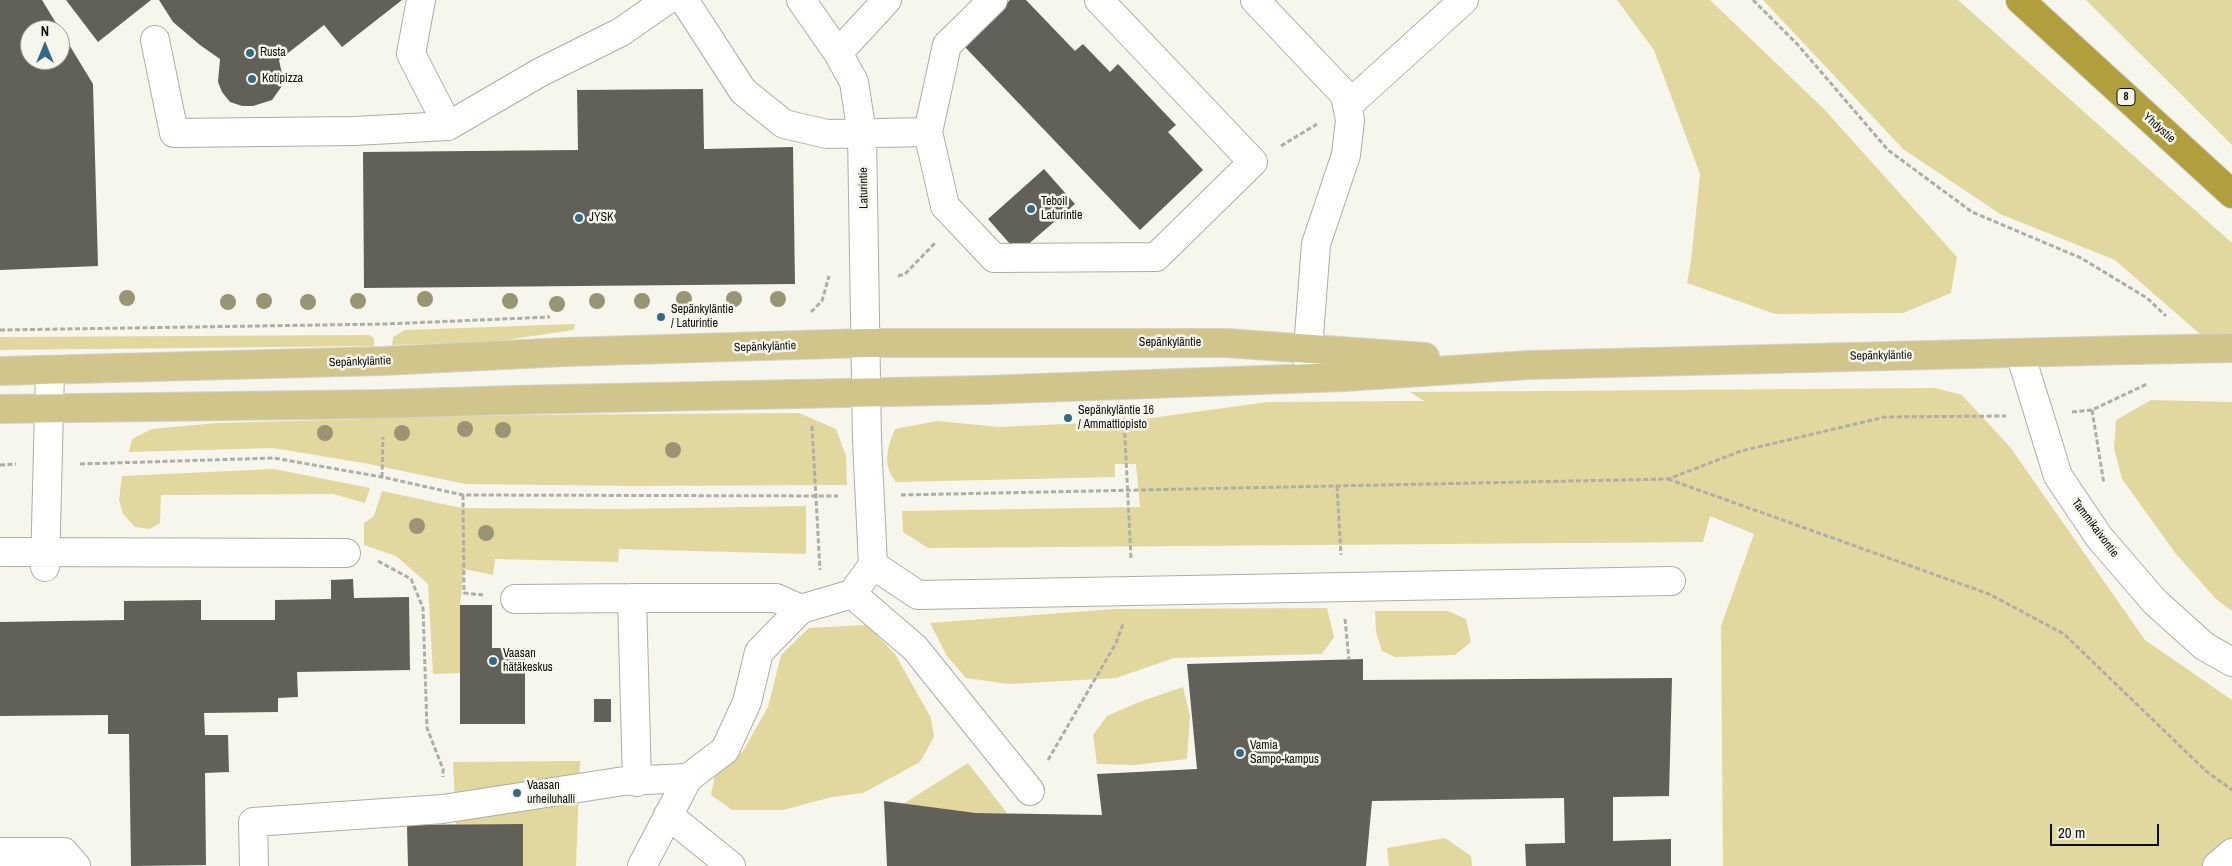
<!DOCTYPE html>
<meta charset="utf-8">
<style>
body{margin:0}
#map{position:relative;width:2232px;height:866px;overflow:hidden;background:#f7f6ec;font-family:"Archivo Narrow",sans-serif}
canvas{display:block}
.north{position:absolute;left:20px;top:20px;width:50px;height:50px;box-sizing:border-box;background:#f7f6ec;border:1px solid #999992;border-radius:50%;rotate:0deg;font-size:14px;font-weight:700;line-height:20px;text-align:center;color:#0d0d0a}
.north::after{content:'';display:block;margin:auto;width:18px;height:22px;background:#356a86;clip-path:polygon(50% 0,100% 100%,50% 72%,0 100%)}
.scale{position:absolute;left:2050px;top:824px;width:109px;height:22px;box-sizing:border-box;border:2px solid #0d0d0a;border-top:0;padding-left:6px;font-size:15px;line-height:18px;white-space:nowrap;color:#0d0d0a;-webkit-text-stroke:4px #f7f6ec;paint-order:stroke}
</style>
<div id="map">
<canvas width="2232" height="866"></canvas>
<div class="north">N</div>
<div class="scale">20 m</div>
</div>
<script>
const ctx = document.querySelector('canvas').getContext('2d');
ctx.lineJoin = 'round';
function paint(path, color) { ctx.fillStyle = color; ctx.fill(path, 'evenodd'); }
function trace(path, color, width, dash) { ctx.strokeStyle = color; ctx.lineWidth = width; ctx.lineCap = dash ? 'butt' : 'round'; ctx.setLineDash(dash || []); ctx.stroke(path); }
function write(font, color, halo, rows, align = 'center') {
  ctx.font = font + ' "Archivo Narrow",sans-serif'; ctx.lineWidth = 5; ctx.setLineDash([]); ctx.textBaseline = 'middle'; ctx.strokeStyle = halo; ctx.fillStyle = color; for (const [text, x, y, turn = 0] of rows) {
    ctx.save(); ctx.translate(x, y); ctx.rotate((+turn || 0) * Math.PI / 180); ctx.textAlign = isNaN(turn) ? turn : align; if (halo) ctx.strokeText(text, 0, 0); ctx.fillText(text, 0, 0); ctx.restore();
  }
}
paint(new Path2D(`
 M1617 0H1710L1824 109 1957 257 1951 293 1903 313 1775 314 1687 283 1691 261 1700 174 1654 50Z
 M1763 0H1958L2232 243V362L2115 260 2000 214 1903 149Z
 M2086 0H2232V145Z
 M575 324 574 330 492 342 392 345 393 337 405 330Z
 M369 335 374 338V346L0 350V337Z
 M1935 388 1962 395 2010 447 2145 640 2232 700V866H1723L1721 626 1754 534 1710 516 1703 542 928 548 903 532 902 511 1140 507 1136 464H1115V477L896 482C882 465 887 449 895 429L937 421 1000 427 1129 421 1268 402 1424 401 1410 392Z
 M2151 400 2232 402V611L2216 599 2176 554 2122 479 2114 448 2116 420Z
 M799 413 836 429 846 456 847 485 633 486 465 484 369 464 273 448 129 452 132 439 152 429 217 423 513 415Z
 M274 469 370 488 365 503 333 494 161 495 160 523 150 529 135 527 123 514 119 500 122 476Z
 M382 491 462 508 618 509 806 506V554L619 549 618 562 495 559 493 575 464 569 460 605V673L433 674 428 584 396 556 364 545V523L374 516Z
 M1327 608 1334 637 1322 654 1174 658 1116 678 1009 684 966 678 947 656 930 623 1115 609Z
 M1375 611H1448L1466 619 1471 642 1455 655 1395 657 1382 651 1376 632Z
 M867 625 895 654 931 718 934 737 920 762 863 793 832 797 783 810H732L711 795 715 775 743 751 768 707 781 655 809 628Z
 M1183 687 1190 716 1187 759 1134 765 1097 764 1093 735 1107 716 1139 702Z
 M580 761 576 866H408L407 825 456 824 453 762Z
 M968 763 1007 813H976L903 804Z
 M1445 838 1471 856 1472 866H1389L1387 848Z`), '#e1d89f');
paint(new Path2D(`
 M0 0H42L93 84 98 266 0 270ZM30 30H60V60H30Z
 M66 0H151L98 42Z
 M159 0H402L342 47 324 25 279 60 282 74V86L272 100 253 106H242L230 102 222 92 218 82 220 59 200 45 173 22Z
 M1010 0H1026L1075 51 1083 44 1110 72 1118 64 1176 125 1168 132 1203 170 1140 230 963 45Z
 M703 89 704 149 793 147 795 284 364 288 363 152 578 150 577 90Z
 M1044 169 1075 204 1018 253 988 219Z
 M353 579 354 598 409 597 410 670 297 672 298 697 278 698V712L204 713 205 735H228L229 772 205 773 206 865 131 866 129 734H108V715L0 716V622L124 620V601L201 600V620H275V600L331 599V580Z
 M460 605H492V648H525V724H460Z
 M1363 659V680L1672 678 1669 796 1613 797V841L1671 839V866H1526L1525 844 1565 843 1564 798 1372 801 1366 866H887L884 801 976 813 1102 815 1097 774 1197 769 1187 664Z
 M594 699H611V722H594Z
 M523 824V866H408L407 825Z`), '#626159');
const minor = new Path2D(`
 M421 0 411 54 448 126 539 73 621 32 667 0
 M684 0 743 91 784 124 827 134 928 132
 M801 0 838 53 854 82 862 134 867 440 873 565 852 594
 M993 0 947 45 928 132 945 206 994 258 1156 257 1253 162 1099 0
 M1255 0 1345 95 1350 120 1346 155 1316 244 1308 349 1309 378
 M155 40 174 133 354 131 448 126
 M838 53 887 0
 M1347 106 1464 0
 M2020 353 2058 476 2099 537 2155 602 2204 646 2232 662
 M0 552 346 553
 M873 565 918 595 1671 581
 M45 567 50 371
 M852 594 915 648 1030 791
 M515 599 632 598
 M637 782 632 598H776L801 609
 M668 815 731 866
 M0 852H64L76 866
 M254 866 253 822 443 809 624 781 688 778
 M642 866 688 778 725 750 747 702 759 652 801 609 852 594
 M2217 866 2232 853`);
const major = new Path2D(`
 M0 371 383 361 565 352 866 343H1226L1425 357
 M0 409 383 404 514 400 984 390 1344 377 1529 365 2131 350`);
const highway = new Path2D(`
 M2020 0 2232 194`);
trace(minor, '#aeada4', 30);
trace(major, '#d3d3d3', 30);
trace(highway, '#d3d3d3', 30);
trace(new Path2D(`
 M1753 0 1798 45 1888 150 1972 212 2081 258 2147 298 2166 316
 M1281 146 1317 124
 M898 276 905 274 935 243
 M811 312 822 301 829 276
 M0 330 385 324 550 317
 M2092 410 2104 484
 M2072 412 2092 410 2147 384
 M1124 418 1131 559
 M812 426 820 570
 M80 464 274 458 382 477 463 495 838 496
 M0 465 16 464
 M382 477 383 437
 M1668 479 1989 594 2064 634 2206 771 2232 790
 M1337 486 1341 555
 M463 495 464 593 483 595
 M901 495 1668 479 1741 451 1885 417 2006 416
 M378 561 411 579 423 608 427 728 443 769V777
 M1345 619 1349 660
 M1048 760 1116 643 1123 624`), '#aeaea6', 3, [5, 2.5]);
trace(minor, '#fff', 28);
trace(major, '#d0c58a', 28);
trace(highway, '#b09f3c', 28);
const majorBridge = new Path2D(`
 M2131 350 2232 348`);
trace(majorBridge, '#d3d3d3', 30, []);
trace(majorBridge, '#d0c58a', 28);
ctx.fillStyle = '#999473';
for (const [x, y] of [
 [127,298],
 [425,299],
 [684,299],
 [734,299],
 [778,299],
 [264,301],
 [358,301],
 [510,301],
 [597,301],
 [642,301],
 [228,302],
 [308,302],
 [557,304],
 [465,429],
 [503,430],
 [325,433],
 [402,433],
 [673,450],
 [417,526],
 [486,533]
]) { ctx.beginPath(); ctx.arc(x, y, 8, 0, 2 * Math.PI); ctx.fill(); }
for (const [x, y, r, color] of [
 [250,53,5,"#356a86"],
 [252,79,5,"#356a86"],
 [1031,209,5,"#356a86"],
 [579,218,5,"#356a86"],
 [661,317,5,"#356a86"],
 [1068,418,5,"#356a86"],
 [493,661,5,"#356a86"],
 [1240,753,5,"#356a86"],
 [517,793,5,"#356a86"]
]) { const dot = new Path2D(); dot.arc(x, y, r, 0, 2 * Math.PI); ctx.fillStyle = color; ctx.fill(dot); trace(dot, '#f7f6ec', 2); }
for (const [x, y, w] of [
 [2126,97,18]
]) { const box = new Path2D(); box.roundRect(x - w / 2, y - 8.5, w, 17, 4); ctx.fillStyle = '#f7f6ec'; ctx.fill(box); trace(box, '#0d0d0a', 1); }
write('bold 11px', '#0d0d0a', null, [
 ["8",2126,97]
]);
write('12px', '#0d0d0a', '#f7f6ec', [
 ["Rusta",260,53],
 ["Kotipizza",262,79],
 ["Teboil",1041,202],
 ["Laturintie",1041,216],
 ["JYSK",589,218],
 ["Sepänkyläntie",671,310],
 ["/ Laturintie",671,324],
 ["Sepänkyläntie 16",1078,411],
 ["/ Ammattiopisto",1078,425],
 ["Vaasan",503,654],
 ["hätäkeskus",503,668],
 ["Vamia",1250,746],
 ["Sampo-kampus",1250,760],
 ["Vaasan",527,786],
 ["urheiluhalli",527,800]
], 'left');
write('12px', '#0d0d0a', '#f7f6ec', [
 ["Yhdystie",2159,128,42],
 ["Laturintie",864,188,-91],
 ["Sepänkyläntie",1170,343],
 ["Sepänkyläntie",765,347,-2],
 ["Sepänkyläntie",1881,356,-1],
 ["Sepänkyläntie",360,362,-2],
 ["Tammikaivontie",2095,528,53]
]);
</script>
